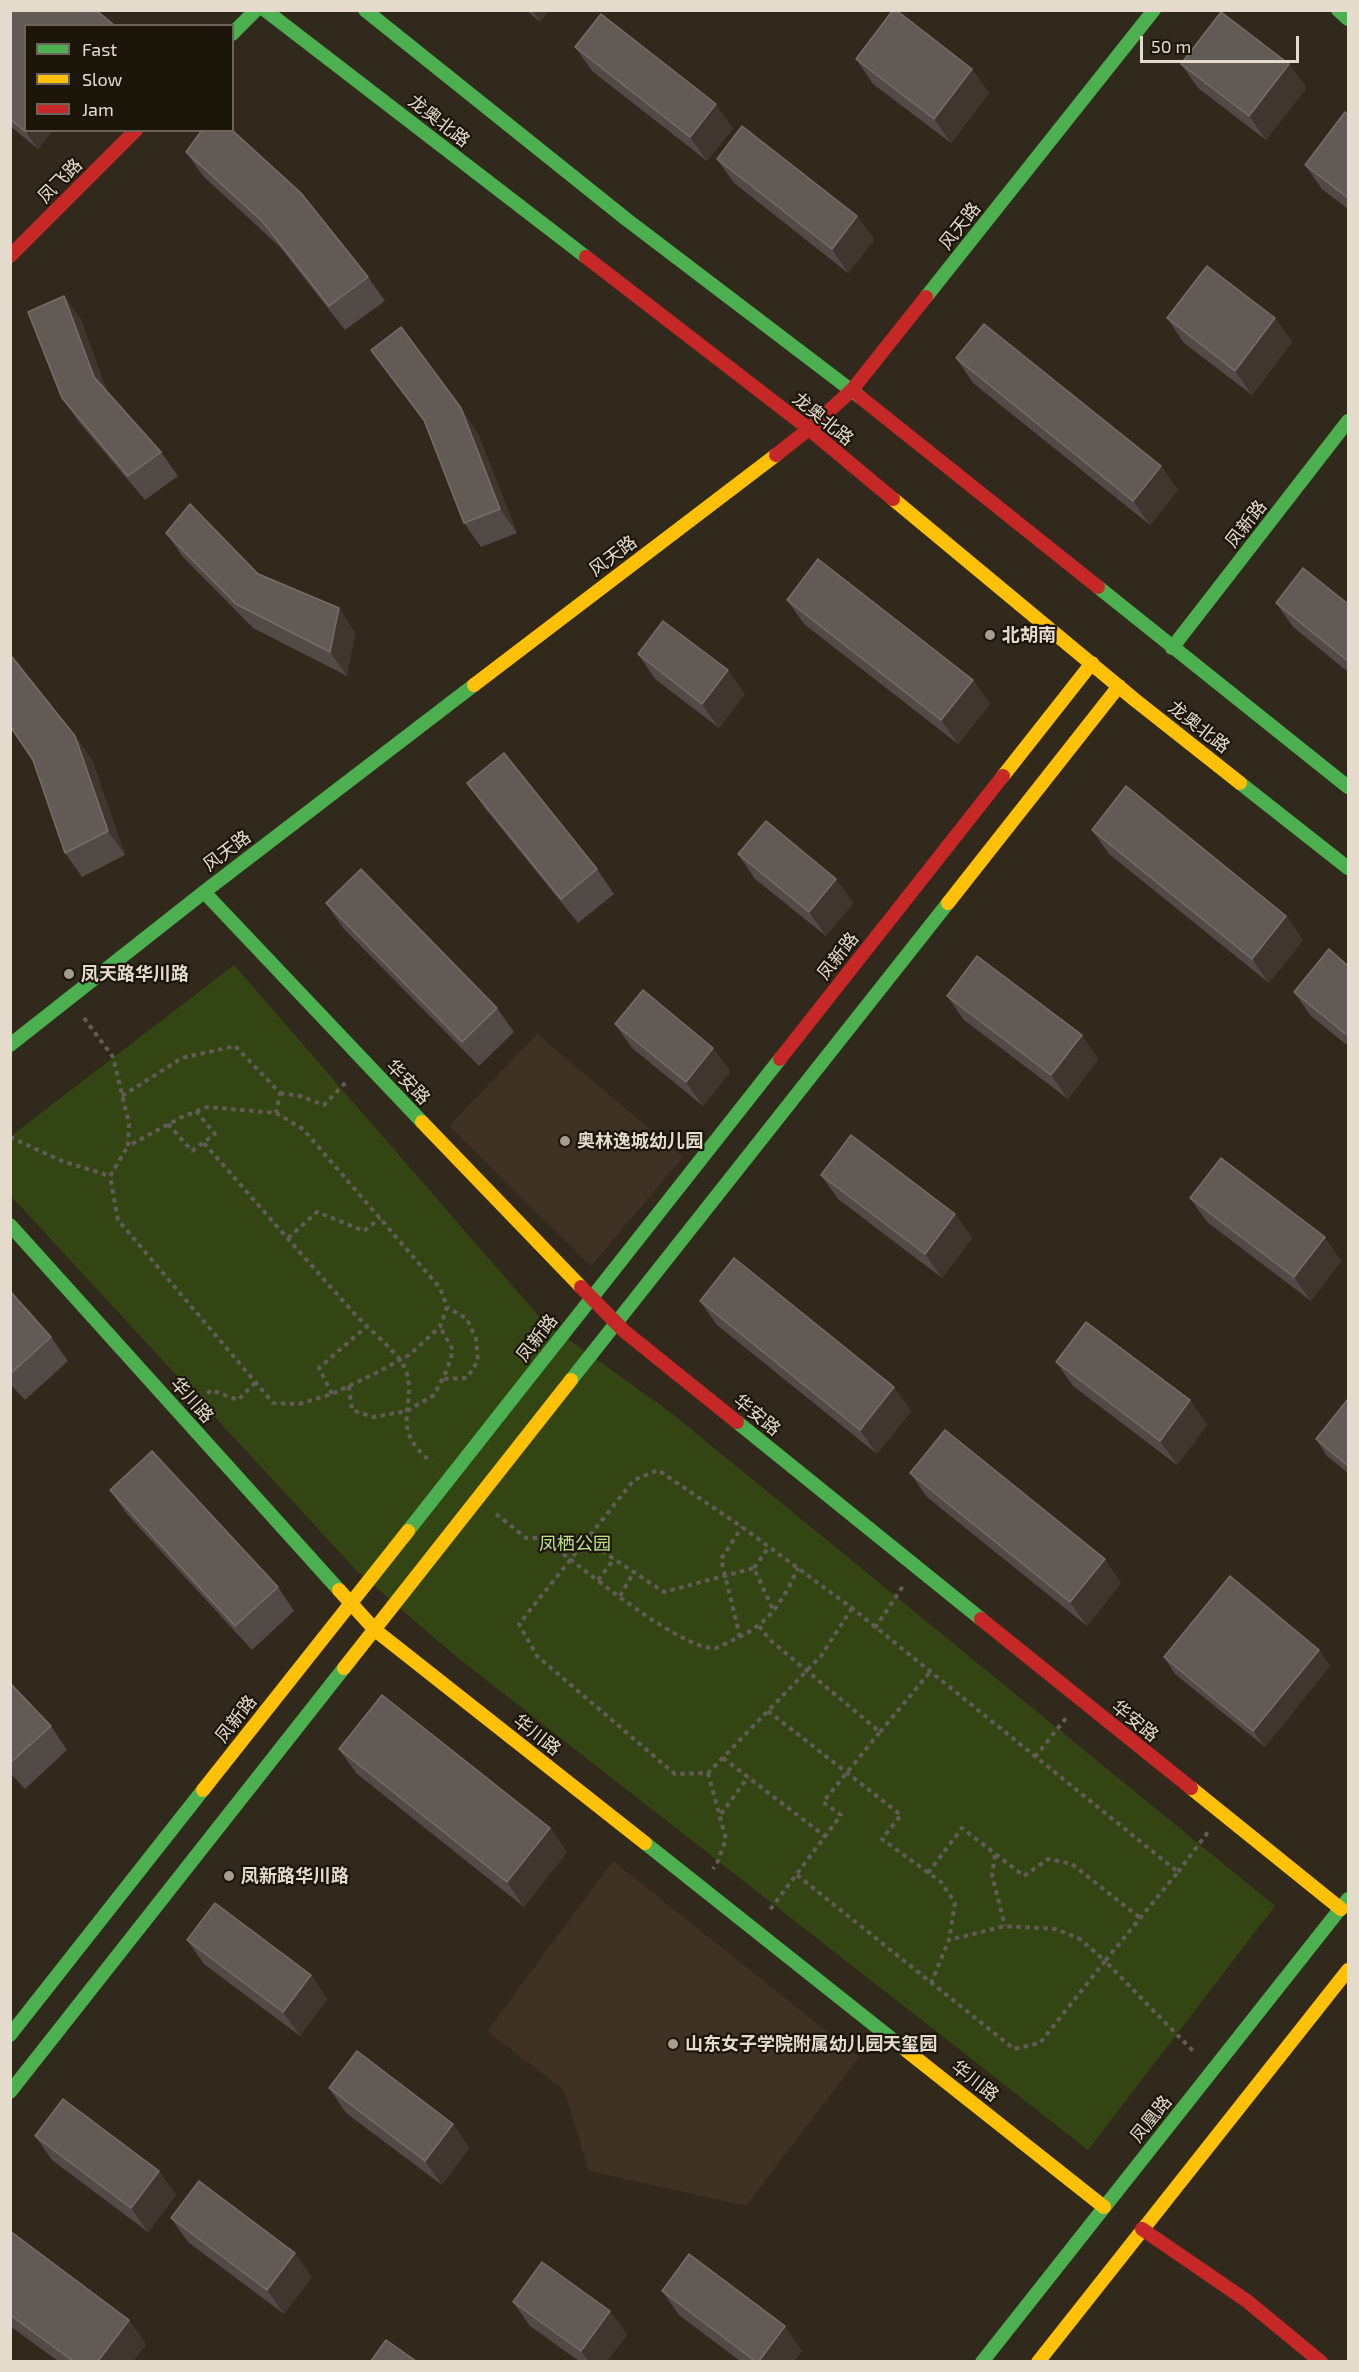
<!DOCTYPE html>
<meta charset="utf-8">
<style>
body{margin:0}
#map{position:relative;width:1359px;height:2372px;overflow:hidden;background:#31291b;font-family:"Exo 2",sans-serif}
canvas{display:block}
.frame{position:absolute;inset:0;border:12px solid #e5dbcc;pointer-events:none}
.legend{position:absolute;left:24px;top:24px;width:210px;height:108px;box-sizing:border-box;background:#1c150a;border:2px solid #6c6458;margin:0;padding:8px 10px;list-style:none;font-size:18px;color:#e5dbcc}
.legend li{display:flex;align-items:center;gap:12px;height:30px}
.legend b{width:30px;border:2px solid #6c6458}
.scale{position:absolute;left:1140px;top:36px;width:159px;height:27px;box-sizing:border-box;border:3px solid #e5dbcc;border-top:0;padding-left:8px;font-size:18px;line-height:21px;white-space:nowrap;color:#e5dbcc;-webkit-text-stroke:4px #1c150a;paint-order:stroke}
</style>
<div id="map">
<canvas width="1359" height="2372"></canvas>
<div class="frame"></div>
<ul class="legend">
<li><b style="height:8px;background:#4caf50"></b>Fast</li>
<li><b style="height:8px;background:#ffc107"></b>Slow</li>
<li><b style="height:8px;background:#c62828"></b>Jam</li>
</ul>
<div class="scale">50 m</div>
</div>
<script>
const ctx = document.querySelector('canvas').getContext('2d');
ctx.lineJoin = 'round';
function paint(path, color) { ctx.fillStyle = color; ctx.fill(path, 'evenodd'); }
function trace(path, color, width, dash) { ctx.strokeStyle = color; ctx.lineWidth = width; ctx.lineCap = dash ? 'butt' : 'round'; ctx.setLineDash(dash || []); ctx.stroke(path); }
function write(font, color, halo, rows, align = 'center') {
  ctx.font = font + ' "Exo 2","Noto Sans SC",sans-serif'; ctx.lineWidth = 4.5; ctx.setLineDash([]); ctx.textBaseline = 'middle'; ctx.strokeStyle = halo; ctx.fillStyle = color; for (const [text, x, y, turn = 0] of rows) {
    ctx.save(); ctx.translate(x, y); ctx.rotate((+turn || 0) * Math.PI / 180); ctx.textAlign = isNaN(turn) ? turn : align; if (halo) ctx.strokeText(text, 0, 0); ctx.fillText(text, 0, 0); ctx.restore();
  }
}
paint(new Path2D(`
 M537 1034 683 1157 591 1266 449 1126Z
 M613 1861 859 2057 746 2206 589 2171 564 2090 487 2031Z`), '#403125');
paint(new Path2D(`
 M234 965 543 1321 670 1412 1275 1906 1088 2150 453 1654 356 1570 11 1196V1136Z`), '#344514');
trace(new Path2D(`
 M84 1018 113 1057 129 1124 128 1146 182 1117 207 1107 276 1113 303 1129 440 1288 447 1307 440 1327 409 1355 376 1373 332 1394 299 1404 273 1403 118 1220 110 1176 128 1146
 M280 1093 300 1096 324 1105 348 1080
 M122 1096 182 1058 235 1046 280 1093 276 1113
 M168 1124 192 1151 215 1134 196 1111
 M10 1137 62 1161 110 1176
 M204 1143C253 1199 302 1255 352 1311 365 1326 389 1345 400 1360 426 1397 382 1425 432 1462
 M288 1238 317 1212 364 1231 380 1218
 M444 1379 467 1378 478 1361 476 1339 467 1319 447 1307
 M349 1386 352 1410 373 1417 407 1411 434 1395 447 1370 453 1350 440 1327
 M332 1394 319 1368 366 1327
 M201 1400 211 1390 238 1400 256 1382
 M496 1514 526 1538H543C575 1562 680 1651 716 1648 721 1647 728 1642 733 1640 769 1624 782 1603 798 1568
 M587 1541 664 1592 754 1568 774 1612
 M754 1568 769 1547
 M598 1580 614 1559
 M620 1596 634 1572
 M852 1608 821 1656 708 1773 675 1774 537 1656 519 1624 634 1480 658 1470 742 1527 852 1608 1178 1872 1105 1961 1195 2053
 M759 1626 770 1640 880 1732 823 1802 841 1815 769 1911
 M875 1628 903 1586
 M740 1637 721 1559 742 1527
 M768 1711 901 1815 882 1839 941 1882 955 1903 949 1940 931 1983
 M880 1732 930 1672
 M1035 1757 1066 1718
 M723 1758 826 1837
 M708 1773 726 1839 718 1861 713 1869
 M721 1814 748 1777
 M995 1855 992 1875 1005 1926
 M1178 1872 1208 1832
 M928 1873 962 1828 1024 1876 1048 1859 1072 1864 1140 1918
 M797 1875 1014 2049 1040 2043 1105 1961 1080 1939 1056 1929 1005 1926 949 1940`), '#625c57', 4, [4.5, 4.5]);
trace(new Path2D(`
 M265 10 586 257
 M365 10 626 219 860 397
 M1338 10 1348 19
 M232 34 256 10
 M926 297 1154 10
 M1098 587 1348 787
 M1172 648 1348 421
 M1240 783 1348 868
 M204 892 422 1122
 M10 1045 204 892 474 685
 M10 1225 339 1590
 M571 1380 948 903
 M737 1422 981 1619
 M408 1531 780 1059
 M645 1843 907 2051
 M10 2035 203 1790
 M10 2092 344 1668
 M982 2362 1348 1899`), '#4caf50', 14);
trace(new Path2D(`
 M893 499 1135 700 1240 783
 M474 685 776 455
 M1003 776 1092 663
 M948 903 1119 686
 M422 1122 581 1287
 M339 1590 375 1630 645 1843
 M344 1668 571 1380
 M1191 1788 1341 1909
 M203 1790 408 1531
 M907 2051 1104 2207
 M1038 2362 1348 1970`), '#ffc107', 14);
trace(new Path2D(`
 M10 256 136 130
 M586 257 809 429 893 499
 M860 397 1098 587
 M776 455 809 429 852 390 926 297
 M780 1059 1003 776
 M581 1287 624 1331 737 1422
 M981 1619 1191 1788
 M1142 2229 1247 2301 1321 2362`), '#c62828', 14);
paint(new Path2D(`
 M10 10H96L114 26H26V130H53L38 149 10 126Z
 M526 10H549L540 22Z
 M575 47 733 128 707 161 592 71Z
 M856 59 972 69 989 93 951 143 873 84Z
 M1181 64H1289L1306 88 1266 140 1198 88Z
 M1348 115V209L1322 189 1305 165Z
 M186 152 368 277 385 301 345 330 280 247 203 176Z
 M717 159 857 216 874 240 848 273 734 183Z
 M64 296 81 320 107 392 161 452 178 476 145 500 79 422 62 398Z
 M1167 318H1275L1292 342 1252 395 1184 343Z
 M371 350 477 432 517 533 481 547 464 523 425 423Z
 M956 358 1161 466 1178 490 1150 525 973 383Z
 M166 533 339 608 355 633 347 676 253 628 183 557Z
 M787 600 973 680 990 704 958 744 804 624Z
 M1276 603 1348 604V672L1293 627Z
 M638 654 745 694 719 728 655 679Z
 M75 736 92 760 125 855 82 877 65 853Z
 M467 783 597 869 614 894 578 923 484 807Z
 M1092 830 1286 916 1303 940 1269 983 1109 854Z
 M738 854 836 879 853 903 826 936 755 879Z
 M326 903 497 1008 514 1032 479 1066 343 928Z
 M1348 966V1046L1311 1016 1294 992Z
 M947 996 1082 1035 1098 1059 1068 1099 964 1020Z
 M615 1024 713 1048 730 1072 703 1106 632 1048Z
 M821 1175 955 1214 972 1238 942 1278 838 1199Z
 M1190 1198 1341 1261 1311 1301 1207 1222Z
 M10 1291 51 1337 68 1361 25 1400 10 1384Z
 M700 1301 894 1387 911 1411 877 1454 717 1325Z
 M1056 1362 1190 1400 1207 1425 1177 1465 1073 1386Z
 M1348 1399V1473L1327 1456 1316 1439Z
 M910 1473 1121 1583 1087 1626 927 1497Z
 M110 1490 278 1587 294 1611 252 1650 127 1514Z
 M1319 1650 1330 1666 1265 1747 1175 1674 1164 1657Z
 M10 1683 51 1726 67 1750 25 1789 10 1773Z
 M339 1749 550 1828 567 1852 524 1907 356 1773Z
 M187 1940 311 1975 327 1999 300 2036 204 1964Z
 M329 2088 453 2124 469 2148 442 2185 346 2113Z
 M35 2136 159 2171 176 2195 148 2232 52 2160Z
 M171 2218 312 2277 284 2314 188 2242Z
 M10 2231 146 2344 133 2361H58L10 2326Z
 M662 2291 802 2351 794 2361H740L679 2315Z
 M513 2302 610 2311 627 2335 607 2361H579L530 2326Z`), '#514a47');
paint(new Path2D(`
 M532 10H549L540 22Z
 M1289 64 1306 88 1266 140 1249 116Z
 M972 69 989 93 951 143 934 119Z
 M716 104 733 128 707 161 690 137Z
 M28 130H53L38 149 26 132Z
 M857 216 874 240 848 273 832 249Z
 M64 296 81 320 111 401 94 377Z
 M1275 318 1292 342 1252 395 1235 371Z
 M461 408 477 432 517 533 500 509Z
 M1161 466 1178 490 1150 525 1133 501Z
 M339 608 355 633 347 676 330 652Z
 M728 670 745 694 719 728 702 704Z
 M973 680 990 704 958 744 941 720Z
 M75 736 92 760 125 855 108 831Z
 M836 879 853 903 826 936 809 912Z
 M1286 916 1303 940 1269 983 1252 959Z
 M1082 1035 1098 1059 1068 1099 1051 1075Z
 M713 1048 730 1072 703 1106 686 1082Z
 M955 1214 972 1238 942 1278 925 1254Z
 M1325 1237 1341 1261 1311 1301 1294 1277Z
 M894 1387 911 1411 877 1454 860 1430Z
 M1190 1400 1207 1425 1177 1465 1160 1441Z
 M1105 1559 1121 1583 1087 1626 1070 1602Z
 M1319 1650 1330 1666 1265 1747 1253 1731Z
 M550 1828 567 1852 524 1907 507 1882Z
 M311 1975 327 1999 300 2036 283 2012Z
 M453 2124 469 2148 442 2185 425 2161Z
 M159 2171 176 2195 148 2232 131 2208Z
 M295 2253 312 2277 284 2314 267 2290Z
 M610 2311 627 2335 607 2361H588L581 2351Z
 M129 2320 146 2344 133 2361H98Z
 M785 2326 802 2351 794 2361H759Z`), '#3e362f');
const building = new Path2D(`
 M10 10H96L114 25 26 26V130H28L26 132 10 119Z
 M893 10H896L972 69 934 119 856 59Z
 M1221 12 1289 64 1249 116 1181 64Z
 M601 14 716 104 690 137 575 47Z
 M1345 112 1348 115V198L1305 165Z
 M742 126 857 216 832 249 717 159Z
 M202 130H232L301 193 368 277 329 306 263 222 186 152Z
 M1207 266 1275 318 1235 371 1167 318Z
 M64 296 94 377 161 452 128 476 62 398 28 312Z
 M984 324 1161 466 1133 501 956 358Z
 M401 327 461 408 500 509 464 523 424 420 371 350Z
 M190 504 258 574 339 608 330 652 236 604 166 533Z
 M818 559 973 680 941 720 787 600Z
 M1303 568 1348 604V661L1276 603Z
 M663 621 728 670 702 704 638 654Z
 M12 657 75 736 108 831 65 853 33 760 10 726V659Z
 M504 753 597 869 561 899 467 783Z
 M1126 786 1286 916 1252 959 1092 830Z
 M766 821 836 879 809 912 738 854Z
 M361 869 497 1008 462 1042 326 903Z
 M1329 949 1348 966V1036L1294 992Z
 M977 956 1082 1035 1051 1075 947 996Z
 M643 990 713 1048 686 1082 615 1024Z
 M851 1135 955 1214 925 1254 821 1175Z
 M1221 1158 1325 1237 1294 1277 1190 1198Z
 M734 1258 894 1387 860 1430 700 1301Z
 M10 1291 51 1337 10 1374Z
 M1086 1322 1190 1400 1160 1441 1056 1362Z
 M1348 1399V1466L1316 1439Z
 M945 1430 1105 1559 1070 1602 910 1473Z
 M152 1451 278 1587 235 1626 110 1490Z
 M1230 1576 1319 1650 1253 1731 1164 1657Z
 M10 1683 51 1726 10 1763Z
 M382 1695 550 1828 507 1882 339 1749Z
 M215 1903 311 1975 283 2012 187 1940Z
 M357 2051 453 2124 425 2161 329 2088Z
 M63 2099 159 2171 131 2208 35 2136Z
 M199 2181 295 2253 267 2290 171 2218Z
 M10 2231 129 2320 98 2361H73L10 2315Z
 M689 2254 785 2326 759 2361H755L662 2291Z
 M542 2262 610 2311 581 2351 513 2302Z
 M386 2340 416 2361H371Z`);
paint(building, '#615a55');
trace(building, '#766e68', 1.5);
for (const [x, y, r, color] of [
 [990,635,6,"#a69d8e"],
 [69,974,6,"#a69d8e"],
 [565,1141,6,"#a69d8e"],
 [229,1876,6,"#a69d8e"],
 [673,2044,6,"#a69d8e"]
]) { const dot = new Path2D(); dot.arc(x, y, r, 0, 2 * Math.PI); ctx.fillStyle = color; ctx.fill(dot); trace(dot, '#1c150a', 2); }
write('18px', '#e5dbcc', '#1c150a', [
 ["龙奥北路",439,121,38],
 ["凤飞路",60,181,-45],
 ["风天路",960,226,-52],
 ["龙奥北路",823,419,39],
 ["凤新路",1246,524,-52],
 ["风天路",613,556,-37],
 ["龙奥北路",1199,727,38],
 ["风天路",227,851,-37],
 ["凤新路",838,956,-52],
 ["华安路",408,1082,46],
 ["凤新路",537,1338,-52],
 ["华川路",192,1400,48],
 ["华安路",757,1415,39],
 ["凤新路",236,1719,-52],
 ["华安路",1135,1721,39],
 ["华川路",537,1735,38],
 ["华川路",975,2081,38],
 ["凤凰路",1151,2119,-51]
]);
write('bold 18px', '#e5dbcc', '#1c150a', [
 ["北胡南",1002,635],
 ["凤天路华川路",81,974],
 ["奥林逸城幼儿园",577,1141],
 ["凤新路华川路",241,1876],
 ["山东女子学院附属幼儿园天玺园",685,2044]
], 'left');
write('18px', '#bde18d', '#1c150a', [
 ["凤栖公园",575,1544]
]);
</script>
